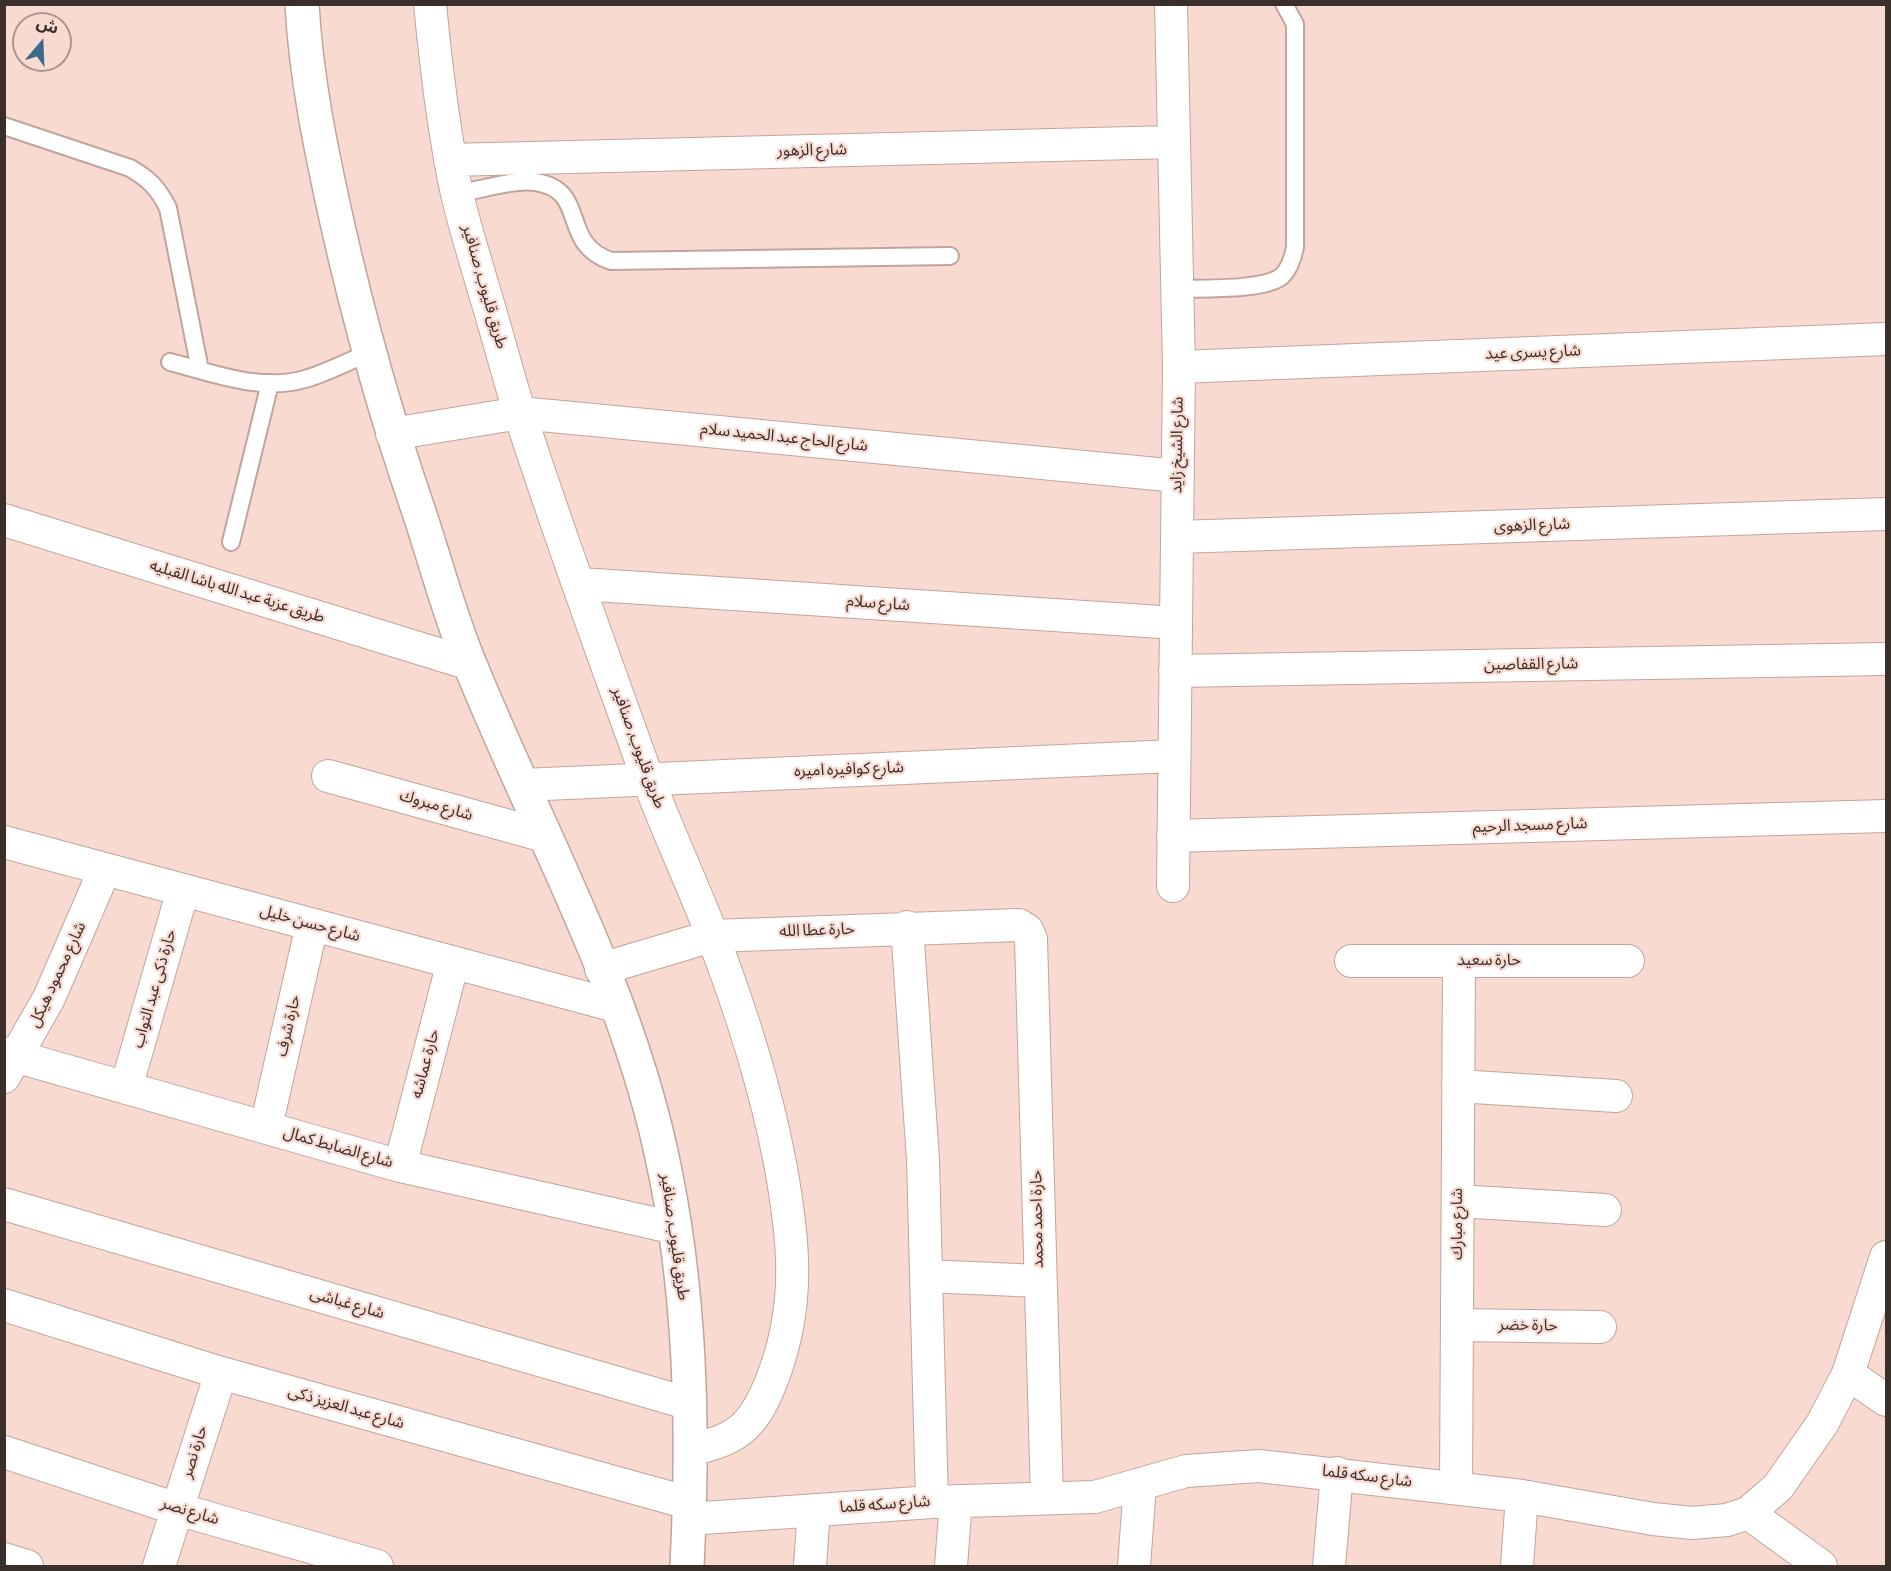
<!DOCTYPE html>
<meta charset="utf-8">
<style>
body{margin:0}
#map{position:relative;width:1891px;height:1571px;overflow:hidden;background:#f8dad0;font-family:"Sofia Sans Condensed","Noto Sans Arabic",sans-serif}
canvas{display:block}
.frame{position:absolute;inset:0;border:6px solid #3a2f2b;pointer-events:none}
.north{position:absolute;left:12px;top:12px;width:60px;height:60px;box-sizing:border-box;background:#f8dad0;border:2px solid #ac968e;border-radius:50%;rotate:19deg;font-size:16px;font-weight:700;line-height:24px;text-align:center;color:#3a2f2b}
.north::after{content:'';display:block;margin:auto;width:21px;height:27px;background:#376b88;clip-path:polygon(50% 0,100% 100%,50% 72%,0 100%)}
</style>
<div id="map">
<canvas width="1891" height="1571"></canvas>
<div class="frame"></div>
<div class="north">ش</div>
</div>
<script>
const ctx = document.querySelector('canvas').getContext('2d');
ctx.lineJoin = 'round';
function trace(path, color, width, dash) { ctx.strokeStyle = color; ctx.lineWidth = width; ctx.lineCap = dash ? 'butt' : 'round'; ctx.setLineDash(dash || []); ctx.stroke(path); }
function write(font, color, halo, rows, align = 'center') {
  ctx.font = font + ' "Sofia Sans Condensed","Noto Sans Arabic",sans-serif'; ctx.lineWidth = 4.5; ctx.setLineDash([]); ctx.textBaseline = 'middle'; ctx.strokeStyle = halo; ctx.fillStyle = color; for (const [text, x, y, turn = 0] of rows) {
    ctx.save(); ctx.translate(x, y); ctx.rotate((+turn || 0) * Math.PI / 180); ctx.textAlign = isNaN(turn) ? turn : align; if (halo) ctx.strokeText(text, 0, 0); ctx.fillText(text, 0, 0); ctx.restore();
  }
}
const service = new Path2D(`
 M4 126 130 168C149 179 158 188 168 208L200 370
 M457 194C479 190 514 179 535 182 590 190 558 243 611 261L950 256
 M1176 289C1201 288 1264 291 1282 276 1290 268 1293 258 1295 247V24L1284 4
 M170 362C213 373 261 392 305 379 327 373 348 361 369 353
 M231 542 270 383`);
const minor = new Path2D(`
 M430 4C436 66 443 129 456 189 463 222 474 255 483 287 496 329 507 372 520 414 559 535 603 654 646 774 666 827 690 879 711 932 740 1007 765 1084 780 1163 794 1239 801 1303 773 1377 756 1422 740 1441 691 1449
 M1171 4 1179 367 1173 886
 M450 160 1173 142
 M1179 367 1886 339
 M392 434 520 413 1178 476
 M4 520 470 664
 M1177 537 1886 514
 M580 584 1176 623
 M1175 671 1886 659
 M328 776 545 836
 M523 785 1174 756
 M1173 836 1886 816
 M4 842 616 1006
 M907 927 923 1160 932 1502
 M1351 961H1628
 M601 969 712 936 1019 925 1027 930 1031 939 1047 1498
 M4 1053 400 1166 675 1228
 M4 1077 49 998 105 869
 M1458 1086 1616 1096
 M126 1088 183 890
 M266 1127 312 925
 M400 1166 453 962
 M1458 1201 1605 1210
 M4 1204 690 1404
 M927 1276 1039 1281
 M4 1305 221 1373 689 1503
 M1457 1325 1600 1327
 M1848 1374 1886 1400
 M4 1452 177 1509 377 1566
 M1456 1488 1459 961
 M1748 1513 1821 1566
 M689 1519 932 1502 1095 1497 1186 1471 1259 1466 1522 1496 1653 1519 1692 1523 1727 1520 1748 1513 1778 1487 1822 1424 1848 1374 1886 1257
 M4 1559 27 1566
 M159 1566 221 1373
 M810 1566 814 1510
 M951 1566 956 1501
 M1134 1566 1140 1484
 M1329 1566 1337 1473
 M1517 1566 1522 1496`);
const tertiary = new Path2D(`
 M302 4C306 78 321 150 337 222 359 320 386 416 419 512 436 563 450 617 471 667 536 827 624 982 661 1152 691 1288 694 1428 687 1566`);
trace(service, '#c1a59c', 20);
trace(minor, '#c1a59c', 34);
trace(tertiary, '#c1a59c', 36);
trace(service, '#fff', 16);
trace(minor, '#fff', 32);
trace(tertiary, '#fff', 33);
write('16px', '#3a2f2b', '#f8dad0', [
 ["شارع الزهور",812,151,-1],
 ["طريق قليوب, صنافير",484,287,74],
 ["شارع يسرى عيد",1533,353,-2],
 ["شارع الحاج عبد الحميد سلام",784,438,6],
 ["شارع الشيخ زايد",1178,445,-89],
 ["شارع الزهوى",1532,526,-2],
 ["طريق عزبة عبد الله باشا القبليه",237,592,17],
 ["شارع سلام",878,604,4],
 ["شارع القفاصين",1531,665,-1],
 ["طريق قليوب, صنافير",638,748,70],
 ["شارع كوافيره اميره",849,770,-2],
 ["شارع مبروك",436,806,16],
 ["شارع مسجد الرحيم",1530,826,-2],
 ["شارع حسن خليل",310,924,15],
 ["حارة عطا الله",817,931,-2],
 ["حارة سعيد",1489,961],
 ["شارع محمود هيكل",58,975,-65],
 ["حارة ذكى عبد التواب",155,989,-74],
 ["حارة شرف",289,1026,-77],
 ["حارة عماشه",426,1064,-75],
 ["شارع الضابط كمال",338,1148,16],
 ["حارة احمد محمد",1038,1219,-91],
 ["شارع مبارك",1458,1224,-90],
 ["طريق قليوب, صنافير",674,1237,82],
 ["شارع غباشى",347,1304,16],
 ["حارة خضر",1528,1326,1],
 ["شارع عبد العزيز ذكى",346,1408,16],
 ["حارة نصر",195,1452,-72],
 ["شارع سكه قلما",1367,1477,7],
 ["شارع سكه قلما",885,1505,-4],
 ["شارع نصر",190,1512,17]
]);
</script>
